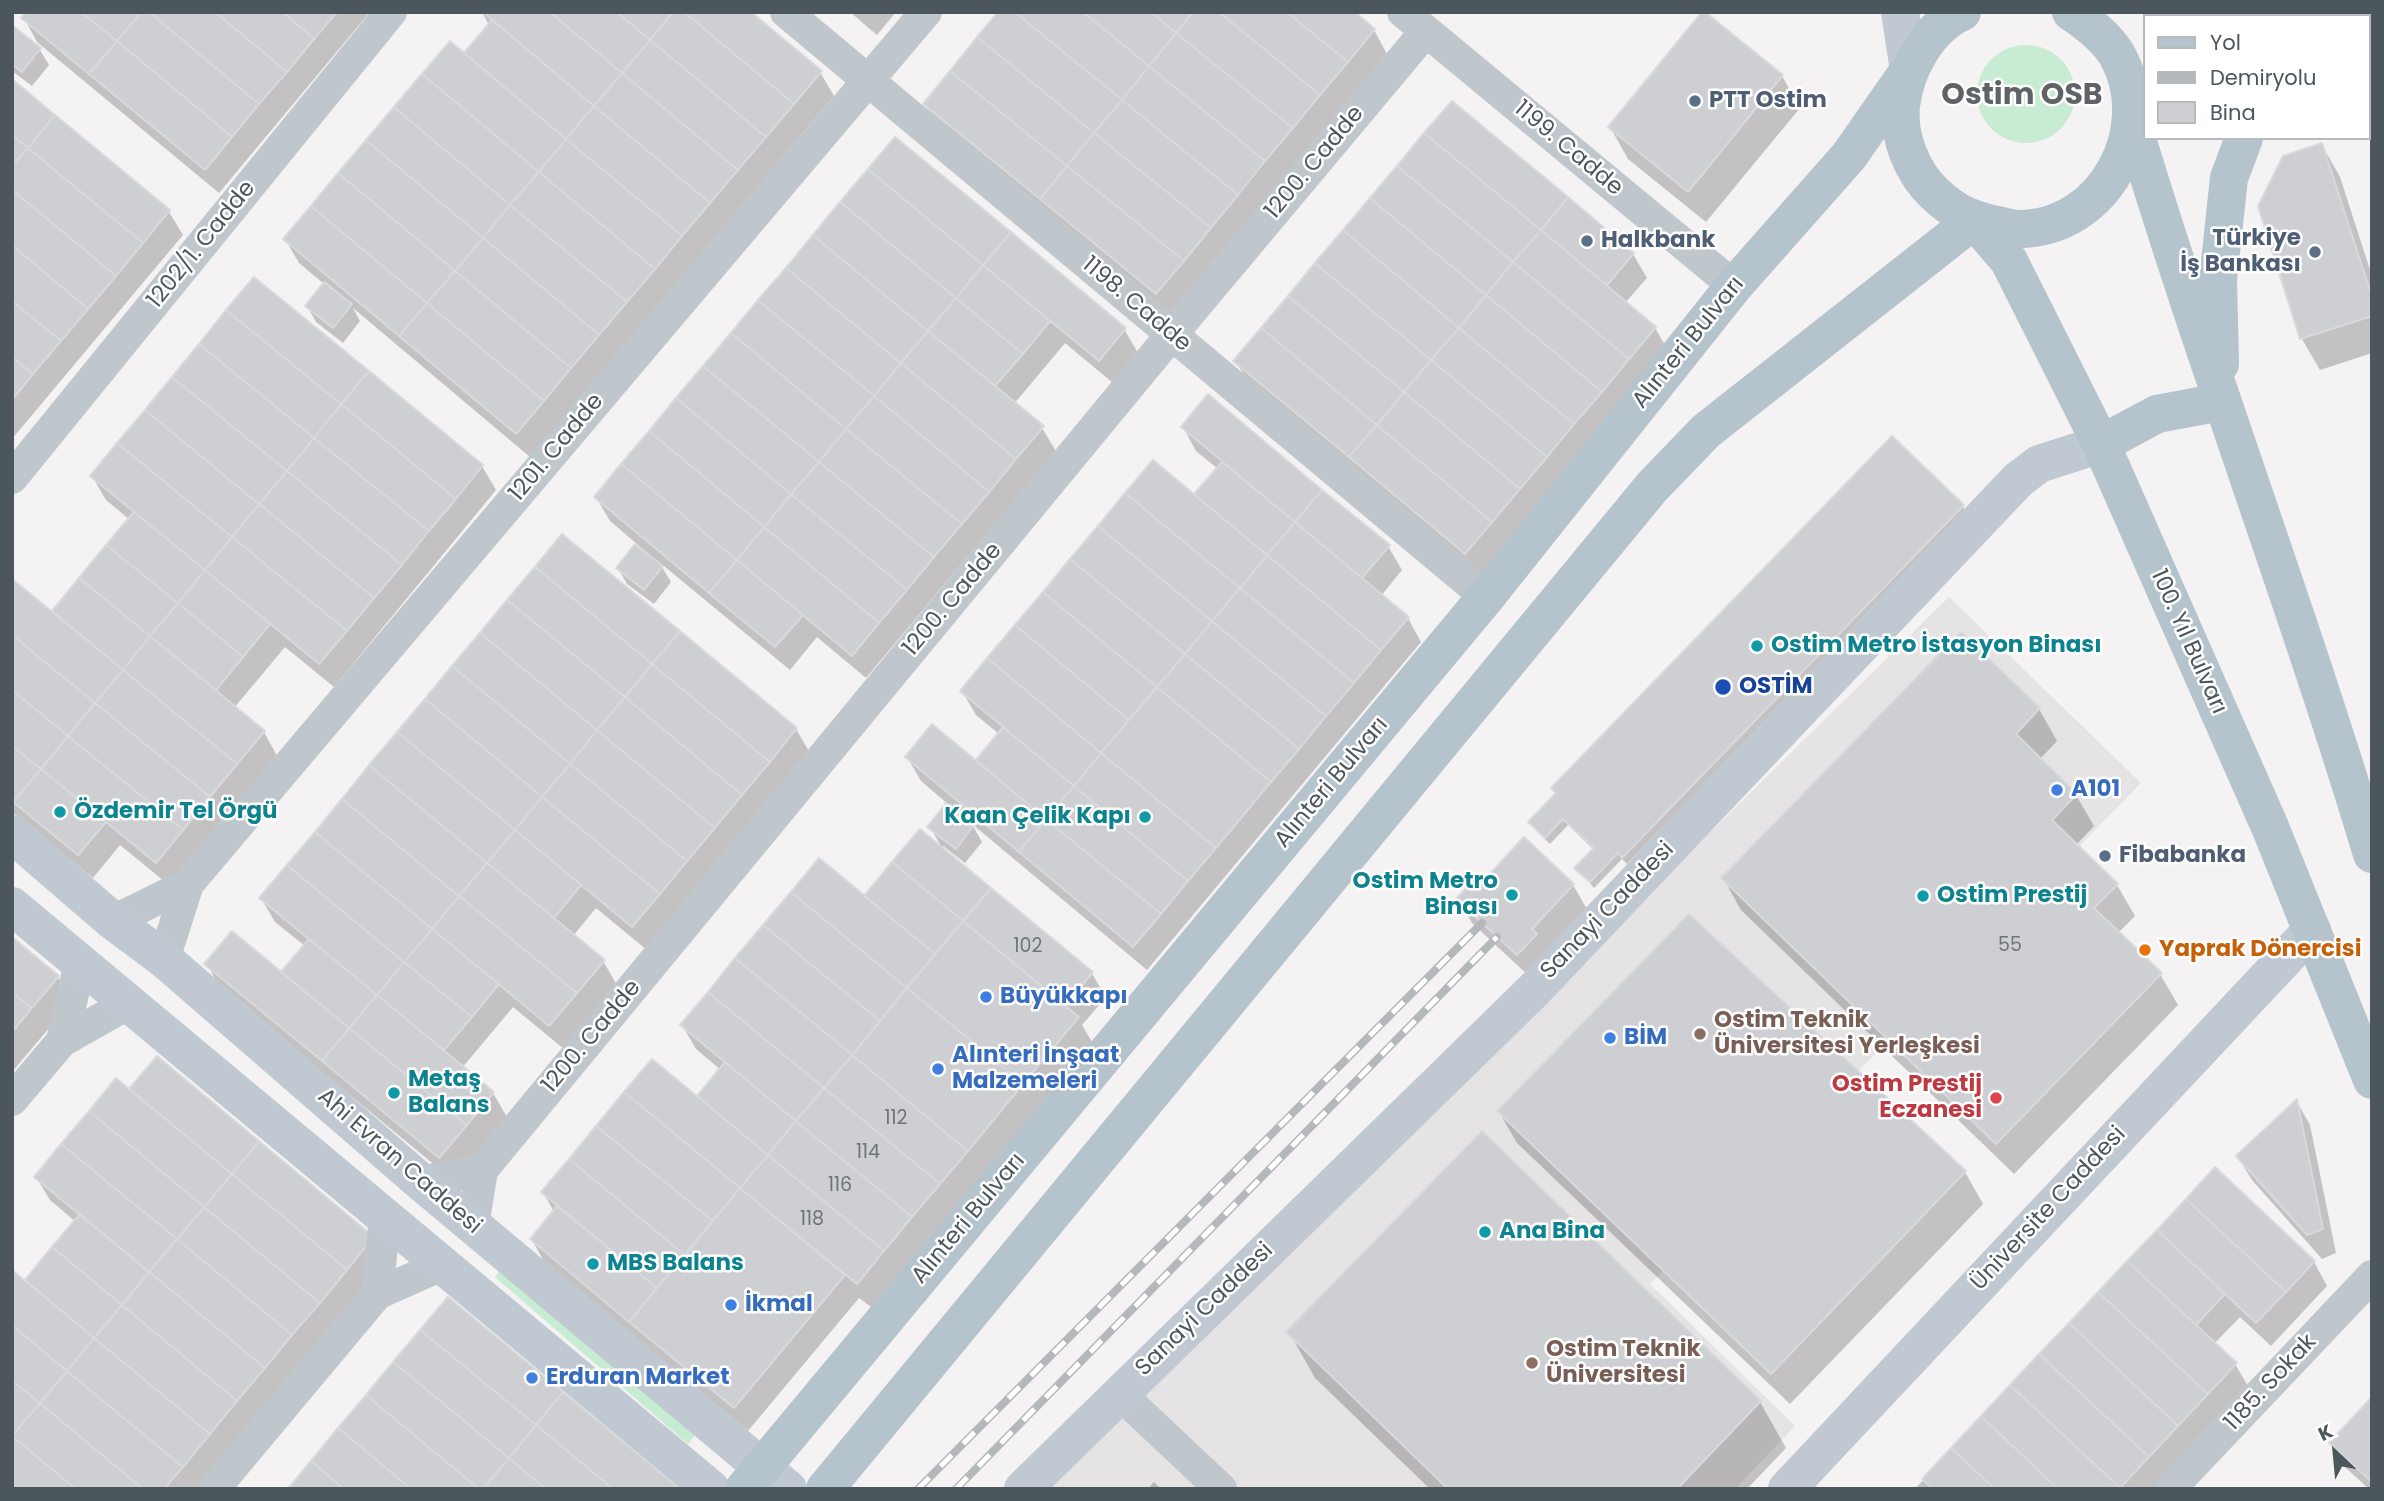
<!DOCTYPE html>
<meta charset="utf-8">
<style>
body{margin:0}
#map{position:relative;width:2384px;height:1501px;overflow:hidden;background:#f4f2f2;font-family:Poppins,sans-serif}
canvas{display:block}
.frame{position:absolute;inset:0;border:14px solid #4c565d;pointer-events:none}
.legend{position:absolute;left:2143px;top:14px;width:228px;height:126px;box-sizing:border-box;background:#fff;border:2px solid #b7bbbe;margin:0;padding:9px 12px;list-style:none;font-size:21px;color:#4c565d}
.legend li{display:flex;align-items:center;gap:14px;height:35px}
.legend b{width:35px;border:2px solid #b7bbbe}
.north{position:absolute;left:2300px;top:1417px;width:70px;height:70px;-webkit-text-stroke:5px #fff;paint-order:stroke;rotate:334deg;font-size:19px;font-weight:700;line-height:28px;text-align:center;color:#4c565d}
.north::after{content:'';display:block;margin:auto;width:24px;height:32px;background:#4c565d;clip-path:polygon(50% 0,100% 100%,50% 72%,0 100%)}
</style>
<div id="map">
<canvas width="2384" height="1501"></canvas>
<div class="frame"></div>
<ul class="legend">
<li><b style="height:9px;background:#b5c3cd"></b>Yol</li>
<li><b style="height:9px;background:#b5b8bb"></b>Demiryolu</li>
<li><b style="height:19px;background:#cdcfd3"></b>Bina</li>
</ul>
<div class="north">K</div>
</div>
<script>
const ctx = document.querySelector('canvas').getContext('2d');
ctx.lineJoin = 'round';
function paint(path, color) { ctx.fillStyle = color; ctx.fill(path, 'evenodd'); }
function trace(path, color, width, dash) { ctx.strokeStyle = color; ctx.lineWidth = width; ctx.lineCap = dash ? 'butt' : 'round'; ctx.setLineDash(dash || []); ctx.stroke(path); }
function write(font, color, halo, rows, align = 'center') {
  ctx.font = font + ' Poppins,sans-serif'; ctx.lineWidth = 5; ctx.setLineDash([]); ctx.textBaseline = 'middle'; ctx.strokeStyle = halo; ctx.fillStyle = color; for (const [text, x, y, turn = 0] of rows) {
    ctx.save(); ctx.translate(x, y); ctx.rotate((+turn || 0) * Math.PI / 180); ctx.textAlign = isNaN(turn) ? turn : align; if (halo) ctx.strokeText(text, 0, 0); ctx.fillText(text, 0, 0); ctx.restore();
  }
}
paint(new Path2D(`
 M1949 597 2141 783 1650 1284 1795 1426 1735 1489H1044Z`), '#e5e3e3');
paint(new Path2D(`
 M1977 94a49 49 0 1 1 98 0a49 49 0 1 1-98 0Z
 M504 1265 697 1432 688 1444 495 1277Z`), '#c7ebd3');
paint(new Path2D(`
 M28 12H370L219 193 37 42 24 18Z
 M482 12H749L820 72 834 96 530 457 353 308 360 321 343 343 316 322 307 306 324 284 299 263 285 239 464 55 489 25Z
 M850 12H896L877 35Z
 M14 29 40 50 49 65 32 86 12 71Z
 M1374 30 1387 54 1171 317 939 128 925 104Z
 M1782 76 1800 108 1706 222 1628 159 1610 127Z
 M12 81 169 212 183 235 12 439Z
 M1452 103 1633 254 1647 278 1625 303 1655 328 1669 352 1480 577 1249 385 1236 361Z
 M896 139 1124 329 1138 353 1113 383 1065 343 1014 404 1042 428 1056 451 866 678 817 637 790 670 659 562 671 582 654 604 627 584 618 568 644 550 610 521 596 497Z
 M2322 145 2340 177 2372 276V353L2320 370 2302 339 2260 206Z
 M254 279 482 466 496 490 334 687 285 647 234 708 264 732 277 756 170 886 120 845 93 878 12 812V581L52 614 130 520 106 500 92 476Z
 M1183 427 1388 546 1402 570 1381 596 1408 618 1421 642 1147 970 972 824 982 842 965 863 943 846 942 848 930 827 948 804 921 781 907 757 976 762 999 734 976 715 962 691 1194 497 1218 469 1196 451Z
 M1962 506 1967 513 1627 864 1622 859 1594 888 1577 868 1594 850 1568 825 1550 844 1535 829 1530 822 1557 795 1553 788Z
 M1961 634 2039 709 2057 741 2039 760 2076 795 2094 826 2076 845 2117 885 2135 916 2118 933 2160 974 2178 1005 2014 1174 1741 910 1723 878Z
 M796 729 810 753 647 950 596 908 573 936 603 961 617 985 564 1049 513 1007 462 1068 493 1093 507 1117 454 1181 220 988 207 964 281 974 305 946 275 922 261 898Z
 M920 831 1092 974 1106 997 1082 1025 1092 1042 871 1307 859 1298 748 1431 545 1263 532 1240 554 1212 543 1192 697 1098 721 1070 696 1049 682 1025 864 898Z
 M1573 885 1587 909 1531 978 1472 923 1458 899 1475 893Z
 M12 939 58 977 72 1001 12 1072Z
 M157 1059 387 1262 197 1489H12L25 1282 76 1222 50 1200 36 1177 130 1092Z
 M2297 1102 2310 1125 2336 1253 2322 1259 2252 1180 2238 1157Z
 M1499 1112 1965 1172 1983 1204 1790 1404 1517 1143Z
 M1482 1134 1760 1402 1786 1448 1747 1489H1430L1315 1378 1289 1332Z
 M2215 1170 2314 1262 2327 1286 2271 1346 2240 1317 2214 1344 2235 1364 2249 1388 2154 1489H1915Z
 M2372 1400V1489H2369L2345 1467 2332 1443Z
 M1154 1482 1161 1489H1148Z`), '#0003');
const building = new Path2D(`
 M26 12H81L117 41 89 74 21 18Z
 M81 12H141L117 41Z
 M141 12H149L259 104 232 137 117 41Z
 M149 12H215L287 72 259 104Z
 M215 12H283L314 39 287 72Z
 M283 12H337L314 39Z
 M483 12H550L622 73 594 106Z
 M550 12H617L650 40 622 73Z
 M617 12H673L650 40Z
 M673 12H684L794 104 766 137 650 40Z
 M684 12H751L822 71 794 104Z
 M998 12H1015L1122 100 1094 133 977 37Z
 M1015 12H1083L1149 66 1122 100Z
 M1083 12H1151L1176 33 1149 66Z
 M1151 12H1193L1176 33Z
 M1193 12H1219L1320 95 1293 128 1176 33Z
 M1219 12H1287L1348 62 1320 95Z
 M1287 12H1355L1375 29 1348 62Z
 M1702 12H1705L1783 75 1688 192 1608 127Z
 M492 20 594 106 566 139 464 53Z
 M13 26 41 48 22 72 12 64Z
 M1176 33 1293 128 1265 161 1149 66Z
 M977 37 1094 133 1067 166 950 71Z
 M650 40 766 137 738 170 622 73Z
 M117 41 232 137 205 170 89 74Z
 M450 41 566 139 539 172 422 74Z
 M1149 66 1265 161 1238 195 1122 100Z
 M950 71 1067 166 1040 199 923 104Z
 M622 73 738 170 710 203 594 106Z
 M422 74 539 172 510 205 394 107Z
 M12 79 55 115 28 148 12 135Z
 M1122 100 1238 195 1211 228 1094 133Z
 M1452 101 1568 197 1541 230 1424 133Z
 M594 106 710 203 682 236 566 139Z
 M394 107 510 205 483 238 366 140Z
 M55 115 170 210 143 243 28 148Z
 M1094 133 1211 228 1184 261 1067 166Z
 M1424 133 1541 230 1513 262 1397 166Z
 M12 135 28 148 12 166Z
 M895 137 1011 232 983 265 868 169Z
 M566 139 682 236 655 269 539 172Z
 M366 140 483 238 455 271 338 173Z
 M2322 143 2372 297V316L2300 339 2258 206 2283 156Z
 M28 148 143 243 116 276 12 190V166Z
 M1067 166 1184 261 1156 294 1040 199Z
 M1397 166 1513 262 1486 295 1370 198Z
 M868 169 983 265 956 298 840 202Z
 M539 172 655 269 627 302 510 205Z
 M338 173 455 271 427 303 311 206Z
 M12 190 116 276 88 309 12 245Z
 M1568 197 1634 253 1607 285 1541 230Z
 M1370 198 1486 295 1459 328 1343 230Z
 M840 202 956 298 928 331 813 235Z
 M510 205 627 302 599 335 483 238Z
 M311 206 427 303 399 336 283 239Z
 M1343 230 1459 328 1431 360 1315 263Z
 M1541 230 1656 327 1629 359 1513 262Z
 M1011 232 1126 328 1099 361 983 265Z
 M813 235 928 331 901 363 786 268Z
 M483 238 599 335 571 368 455 271Z
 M12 245 88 309 61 341 12 301Z
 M1513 262 1629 359 1602 392 1486 295Z
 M1315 263 1431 360 1404 392 1288 296Z
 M983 265 1050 321 1023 354 956 298Z
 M786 268 901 363 874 396 758 300Z
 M455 271 571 368 544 401 427 303Z
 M254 277 369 371 341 404 226 310Z
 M324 282 352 304 333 328 305 306Z
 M1486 295 1602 392 1574 424 1459 328Z
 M1288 296 1404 392 1377 425 1261 328Z
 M956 298 1023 354 995 386 928 331Z
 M758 300 874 396 846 429 731 333Z
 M12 301 61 341 33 374 12 357Z
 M427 303 544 401 516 434 399 336Z
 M226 310 341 404 314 438 199 344Z
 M1261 328 1377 425 1349 457 1233 361Z
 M1459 328 1574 424 1547 457 1431 360Z
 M928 331 1044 426 1016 459 901 363Z
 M731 333 846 429 819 462 703 366Z
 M199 344 314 438 287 471 172 377Z
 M12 357 33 374 12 400Z
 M1431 360 1547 457 1520 489 1404 392Z
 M901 363 1016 459 989 492 874 396Z
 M703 366 819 462 791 494 676 398Z
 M369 371 483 465 456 499 341 404Z
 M172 377 287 471 259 504 145 410Z
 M1404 392 1520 489 1492 522 1377 425Z
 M1208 394 1322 490 1295 522 1181 427Z
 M874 396 989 492 962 524 846 429Z
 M676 398 791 494 764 527 649 431Z
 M341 404 456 499 429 531 314 438Z
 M145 410 259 504 232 537 117 443Z
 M1377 425 1492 522 1465 554 1349 457Z
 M846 429 962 524 934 557 819 462Z
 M649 431 764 527 737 560 621 464Z
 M1892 436 1964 505 1622 858 1618 853 1590 882 1574 868 1594 848 1563 819 1545 838 1528 822 1556 793 1551 788Z
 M314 438 429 531 402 565 287 471Z
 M117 443 232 537 205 570 90 476Z
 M1153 460 1267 555 1240 588 1125 493Z
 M819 462 934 557 907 590 791 494Z
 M1222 462 1295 522 1267 555 1194 494Z
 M621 464 737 560 709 593 594 497Z
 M287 471 402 565 374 598 259 504Z
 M1322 490 1390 545 1362 578 1295 522Z
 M1125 493 1240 588 1212 621 1098 526Z
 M791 494 907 590 879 623 764 527Z
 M259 504 374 598 347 631 232 537Z
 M134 512 205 570 178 603 106 545Z
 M1295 522 1409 617 1381 650 1267 555Z
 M1098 526 1212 621 1185 654 1070 559Z
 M764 527 879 623 852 656 737 560Z
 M562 534 680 631 652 664 535 567Z
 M232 537 347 631 319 664 205 570Z
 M635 544 663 566 644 590 616 568Z
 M106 545 178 603 150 636 79 578Z
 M1267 555 1381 650 1354 683 1240 588Z
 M1070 559 1185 654 1157 687 1043 592Z
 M737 560 803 615 775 647 709 593Z
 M535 567 652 664 625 697 507 600Z
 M205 570 270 624 243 657 178 603Z
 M79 578 150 636 123 670 52 611Z
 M12 579 123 670 95 703 12 635Z
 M1240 588 1354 683 1326 716 1212 621Z
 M1043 592 1157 687 1129 720 1015 625Z
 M507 600 625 697 597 730 480 633Z
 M178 603 243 657 216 690 150 636Z
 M1212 621 1326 716 1299 749 1185 654Z
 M1015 625 1129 720 1101 753 987 658Z
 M680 631 797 728 770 762 652 664Z
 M1961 632 2040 708 2016 734 2077 794 2052 820 2118 884 2094 908 2162 973 1996 1144 1721 878Z
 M480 633 597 730 570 764 452 666Z
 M12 635 95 703 68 736 12 690Z
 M150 636 265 731 237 764 123 670Z
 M1185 654 1299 749 1271 782 1157 687Z
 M987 658 1101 753 1074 786 960 691Z
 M652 664 770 762 742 795 625 697Z
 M452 666 570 764 542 797 425 699Z
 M123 670 237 764 210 797 95 703Z
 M1157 687 1271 782 1216 848 1101 753Z
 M12 690 68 736 41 769 12 746Z
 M625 697 742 795 715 828 597 730Z
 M425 699 542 797 515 830 397 732Z
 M95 703 210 797 183 830 68 736Z
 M932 724 1046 819 1019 852 905 757Z
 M1003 727 1074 786 1046 819 976 760Z
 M597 730 715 828 687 861 570 764Z
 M397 732 515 830 487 863 369 765Z
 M68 736 183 830 156 863 41 769Z
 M12 746 41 769 13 802 12 801Z
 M1101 753 1216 848 1188 881 1074 786Z
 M570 764 687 861 660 894 542 797Z
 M369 765 487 863 459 896 342 799Z
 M41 769 106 822 78 855 13 802Z
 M1074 786 1188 881 1161 914 1046 819Z
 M542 797 660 894 632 927 515 830Z
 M342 799 459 896 432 929 315 832Z
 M946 803 974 825 956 849 927 827Z
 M1046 819 1161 914 1133 947 1019 852Z
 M920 829 991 888 963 921 892 862Z
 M515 830 581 885 554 918 487 863Z
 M315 832 432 929 404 962 287 865Z
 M1524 837 1574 884 1532 929 1537 934 1517 955 1456 899 1469 885 1475 890Z
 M819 858 935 954 907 988 791 892Z
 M892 862 963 921 935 954 864 896Z
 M487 863 605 960 577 993 459 896Z
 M287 865 404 962 377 995 259 898Z
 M991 888 1093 972 1065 1006 963 921Z
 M791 892 907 988 880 1021 763 925Z
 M459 896 577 993 549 1026 432 929Z
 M1689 914 1966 1171 1771 1374 1497 1111Z
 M963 921 1079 1017 1023 1084 907 988Z
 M763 925 880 1021 852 1055 735 958Z
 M432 929 499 984 472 1017 404 962Z
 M232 931 349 1028 322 1061 204 964Z
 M12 937 59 976 32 1008 12 992Z
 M309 939 377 995 349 1028 281 972Z
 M735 958 852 1055 824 1088 708 992Z
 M404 962 472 1017 444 1050 377 995Z
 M907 988 1023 1084 968 1151 852 1055Z
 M12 992 32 1008 12 1032Z
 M708 992 824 1088 796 1121 680 1025Z
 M377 995 494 1092 467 1125 349 1028Z
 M349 1028 467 1125 439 1158 322 1061Z
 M852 1055 968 1151 940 1184 824 1088Z
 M157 1056 259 1141 232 1174 129 1089Z
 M652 1059 768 1155 740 1188 624 1092Z
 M725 1062 796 1121 768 1155 697 1096Z
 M116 1078 232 1174 204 1207 89 1111Z
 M824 1088 940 1184 912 1217 796 1121Z
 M624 1092 740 1188 713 1221 596 1126Z
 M2297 1099 2323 1229 2307 1235 2236 1156Z
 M89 1111 204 1207 177 1239 61 1144Z
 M796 1121 912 1217 884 1251 768 1155Z
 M596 1126 713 1221 685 1255 569 1159Z
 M1482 1131 1761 1401 1677 1489H1448L1286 1332Z
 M259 1141 374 1237 347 1270 232 1174Z
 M61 1144 177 1239 149 1272 34 1177Z
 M768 1155 884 1251 857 1284 740 1188Z
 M569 1159 685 1255 657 1288 541 1192Z
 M2215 1167 2315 1261 2286 1292 2186 1199Z
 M232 1174 347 1270 320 1303 204 1207Z
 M740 1188 845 1275 734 1408 629 1322Z
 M2186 1199 2286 1292 2256 1323 2157 1230Z
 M557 1206 657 1288 629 1322 530 1239Z
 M204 1207 320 1303 292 1335 177 1239Z
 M80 1214 149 1272 122 1305 52 1247Z
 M2157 1230 2225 1294 2196 1325 2127 1261Z
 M177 1239 292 1335 265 1368 149 1272Z
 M52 1247 122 1305 94 1338 25 1280Z
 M2127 1261 2237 1363 2208 1394 2098 1292Z
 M12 1270 94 1338 67 1371 12 1325Z
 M149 1272 265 1368 237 1401 122 1305Z
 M2098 1292 2208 1394 2178 1426 2069 1323Z
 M448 1297 563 1392 536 1425 420 1330Z
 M122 1305 237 1401 210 1434 94 1338Z
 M2069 1323 2178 1426 2149 1457 2039 1354Z
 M12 1325 67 1371 40 1403 12 1381Z
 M420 1330 536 1425 509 1458 393 1362Z
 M94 1338 210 1434 183 1467 67 1371Z
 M2039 1354 2149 1457 2120 1488 2010 1385Z
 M393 1362 509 1458 483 1489H479L366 1395Z
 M67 1371 183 1467 164 1489H143L40 1403Z
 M12 1381 40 1403 12 1436Z
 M2010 1385 2120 1488 2119 1489H2058L1981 1416Z
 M563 1392 678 1487 677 1489H613L536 1425Z
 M366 1395 479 1489H411L338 1428Z
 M2372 1397V1482L2329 1443Z
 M40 1403 143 1489H76L12 1436Z
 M1981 1416 2058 1489H1995L1951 1448Z
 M536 1425 613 1489H546L509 1458Z
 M338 1428 411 1489H344L311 1461Z
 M12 1436 76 1489H12Z
 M1951 1448 1995 1489H1933L1922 1479Z
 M509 1458 546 1489H483Z
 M311 1461 344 1489H288Z`);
paint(building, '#cdcfd3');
trace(building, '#d7d9dc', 2);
trace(new Path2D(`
 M786 12 1486 597
 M1403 12 1734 286
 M12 478 391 12
 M113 921 188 884
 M164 959 188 884 926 12
 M62 1041 80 964
 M12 1100 62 1041 129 1003
 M421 1182 482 1170
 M473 1226 482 1170 1172 334 1426 31
 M377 1294 385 1218
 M1120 1394 1221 1489
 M214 1489 377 1294 442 1265
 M2170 1489 2372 1276`), '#c0c7cc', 32);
trace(new Path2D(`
 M1900 12 1909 70
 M12 834 113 921 164 959 421 1182 788 1489
 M12 906 711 1489
 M1023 1489 1533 991 2018 480 2039 464 2101 444
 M1787 1489 2312 930`), '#c0c9d1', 38);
trace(new Path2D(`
 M1962 12C1927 28 1905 70 1901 106 1898 137 1912 172 1934 193 1953 211 1967 218 1993 224 2001 225 2011 229 2019 229 2105 229 2158 128 2117 55 2106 37 2089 24 2071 12
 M2317 16 2320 12
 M2132 122C2206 368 2298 608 2372 854
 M1974 220 2009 261 2101 444 2270 827 2372 1080
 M2220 364 2218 280 2229 178 2244 138
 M2101 444 2157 414 2221 402
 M744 1489 1486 597 1734 286 1849 156 1909 70
 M825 1489 1652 487 1706 431 1974 220`), '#b5c3cd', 38);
const rail = new Path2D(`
 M918 1489 1482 923
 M956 1489 1497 937`);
trace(rail, '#b5b8bb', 8);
trace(rail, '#fff', 5, [16]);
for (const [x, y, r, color] of [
 [1695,101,7,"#5c6f8a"],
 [1587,241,7,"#5c6f8a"],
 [2315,252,7,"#5c6f8a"],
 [1757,646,7,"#0f9aa8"],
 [1723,687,9,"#1a4fb4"],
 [2057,790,7,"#3f7fe0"],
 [60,812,7,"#0f9aa8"],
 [1145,817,7,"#0f9aa8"],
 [2105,856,7,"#5c6f8a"],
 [1512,895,7,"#0f9aa8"],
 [1923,896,7,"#0f9aa8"],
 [2145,950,7,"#e8710a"],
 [986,997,7,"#3f7fe0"],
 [1700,1034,7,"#8d6e63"],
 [1610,1038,7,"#3f7fe0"],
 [938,1069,7,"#3f7fe0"],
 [394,1093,7,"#0f9aa8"],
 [1996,1098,7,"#e0444e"],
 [1485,1232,7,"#0f9aa8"],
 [593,1264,7,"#0f9aa8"],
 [731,1305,7,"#3f7fe0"],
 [1532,1363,7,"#8d6e63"],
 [532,1378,7,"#3f7fe0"]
]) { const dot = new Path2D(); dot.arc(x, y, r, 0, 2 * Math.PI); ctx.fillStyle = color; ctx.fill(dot); trace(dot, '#fff', 2.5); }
write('19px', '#6c747a', null, [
 ["55",2010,946],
 ["102",1028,947],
 ["112",896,1119],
 ["114",868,1153],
 ["116",840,1186],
 ["118",812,1220]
]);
write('bold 23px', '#4e5e75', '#fff', [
 ["PTT Ostim",1709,101],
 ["Türkiye",2301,239,"right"],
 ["İş Bankası",2301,265,"right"],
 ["Halkbank",1601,241],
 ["Fibabanka",2119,856]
], 'left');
write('23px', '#4c565d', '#fff', [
 ["1199. Cadde",1568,149,40],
 ["1200. Cadde",1315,163,-50],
 ["1202/1. Cadde",202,245,-51],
 ["1198. Cadde",1136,305,40],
 ["Alınteri Bulvarı",1689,343,-51],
 ["1201. Cadde",557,448,-50],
 ["1200. Cadde",953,600,-50],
 ["100. Yıl Bulvarı",2188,642,66],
 ["Alınteri Bulvarı",1332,783,-50],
 ["Sanayi Caddesi",1608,911,-46],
 ["1200. Cadde",592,1037,-50],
 ["Ahi Evran Caddesi",399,1162,41],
 ["Üniversite Caddesi",2049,1209,-47],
 ["Alınteri Bulvarı",969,1219,-50],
 ["Sanayi Caddesi",1205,1310,-44],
 ["1185. Sokak",2271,1383,-47]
]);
write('bold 23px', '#0d838f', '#fff', [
 ["Ostim Metro İstasyon Binası",1771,646],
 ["Özdemir Tel Örgü",74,812],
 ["Kaan Çelik Kapı",1131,817,"right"],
 ["Ostim Metro",1498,882,"right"],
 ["Binası",1498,908,"right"],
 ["Ostim Prestij",1937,896],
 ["Metaş",408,1080],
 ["Balans",408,1106],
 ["Ana Bina",1499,1232],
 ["MBS Balans",607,1264]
], 'left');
write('bold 23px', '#164399', '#fff', [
 ["OSTİM",1739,687]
], 'left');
write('bold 23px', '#366cbe', '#fff', [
 ["A101",2071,790],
 ["Büyükkapı",1000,997],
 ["BİM",1624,1038],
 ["Alınteri İnşaat",952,1056],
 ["Malzemeleri",952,1082],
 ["İkmal",745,1305],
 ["Erduran Market",546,1378]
], 'left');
write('bold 23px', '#c56008', '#fff', [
 ["Yaprak Dönercisi",2159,950]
], 'left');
write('bold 23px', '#785e54', '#fff', [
 ["Ostim Teknik",1714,1021],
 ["Üniversitesi Yerleşkesi",1714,1047],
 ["Ostim Teknik",1546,1350],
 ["Üniversitesi",1546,1376]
], 'left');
write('bold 23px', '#be3a42', '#fff', [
 ["Ostim Prestij",1982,1085],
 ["Eczanesi",1982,1111]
], 'right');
write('bold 30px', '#5f6366', '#fff', [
 ["Ostim OSB",2022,96]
]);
</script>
